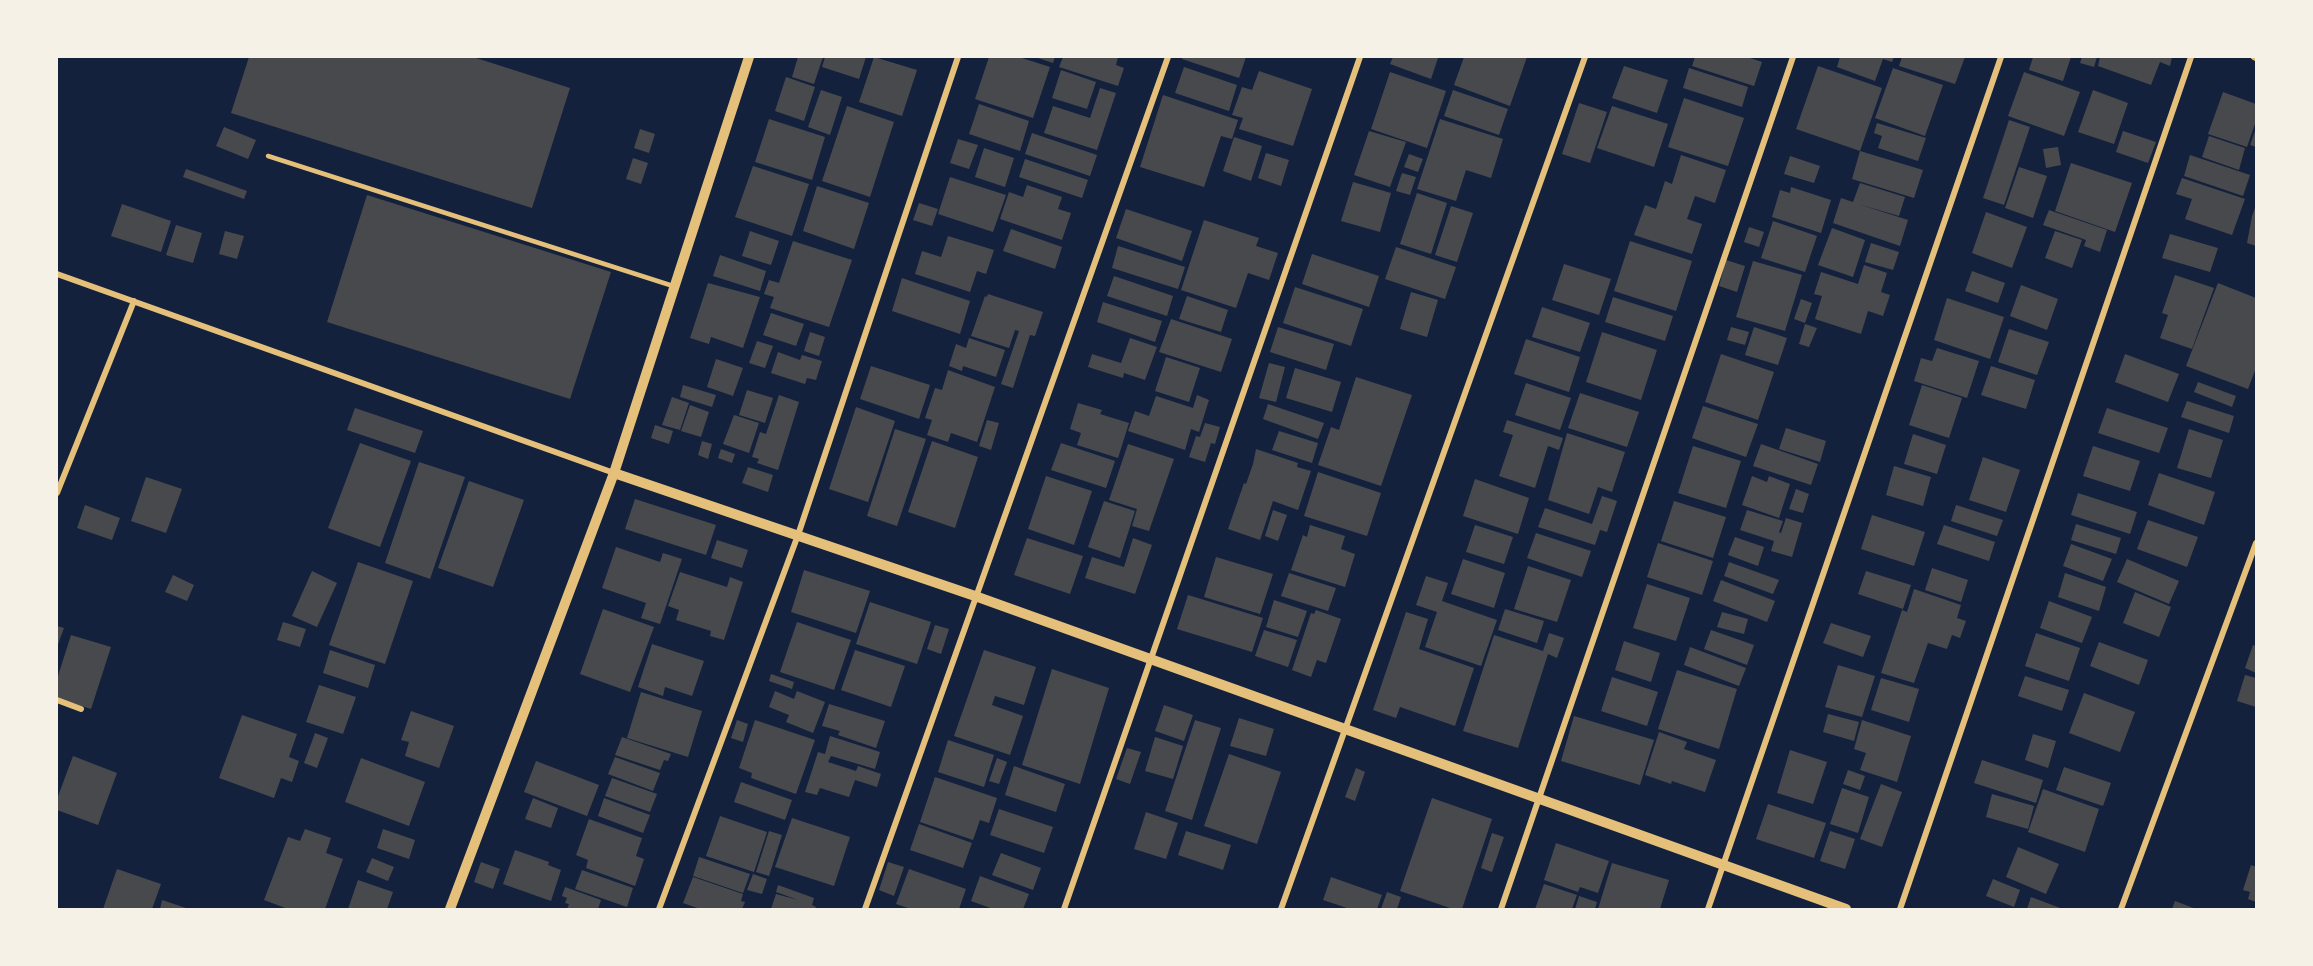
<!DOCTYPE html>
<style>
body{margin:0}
#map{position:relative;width:2313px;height:966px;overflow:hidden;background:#14213d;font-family:Signika,sans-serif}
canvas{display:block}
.frame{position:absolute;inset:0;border:58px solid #f6f1e7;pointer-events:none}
</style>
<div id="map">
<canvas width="2313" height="966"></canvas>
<div class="frame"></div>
</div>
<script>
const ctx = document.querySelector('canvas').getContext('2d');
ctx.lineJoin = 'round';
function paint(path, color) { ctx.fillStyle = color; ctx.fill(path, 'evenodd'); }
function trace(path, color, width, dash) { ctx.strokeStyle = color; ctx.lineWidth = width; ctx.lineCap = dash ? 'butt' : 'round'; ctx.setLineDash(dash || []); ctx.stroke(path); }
paint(new Path2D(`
 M249 57H473L570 88 532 208 231 113Z
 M798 57H823L814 84 792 77Z
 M825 57H866L859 79 822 67Z
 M874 57 917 70 902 116 859 102Z
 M989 57H1019L1050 67 1033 118 975 99Z
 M1035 57H1055L1053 63Z
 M1063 57H1118L1116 65 1124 68 1118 86 1059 67Z
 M1183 57H1246L1239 78 1182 59Z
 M1393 57H1435L1438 58 1431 79 1390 64Z
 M1464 57H1527L1510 106 1454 85Z
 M1695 57H1747L1762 62 1754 86 1692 66Z
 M1840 57H1894L1892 62 1883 59 1875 81 1837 67Z
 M1902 57H1965L1955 84 1899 66Z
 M2033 57H2071L2063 81 2029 70Z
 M2082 57H2097L2094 67 2080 63Z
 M2100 57H2172L2170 66 2160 62 2151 85 2098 66Z
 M1624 66 1668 80 1657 113 1612 98Z
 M1818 66 1882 88 1860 151 1923 170 1914 198 1852 179 1860 151 1796 129Z
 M1184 67 1237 85 1229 111 1175 93Z
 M1689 68 1748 87 1742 107 1683 88Z
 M1893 68 1943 85 1925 136 1875 118Z
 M1061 70 1096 82 1087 109 1052 98Z
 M1259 71 1312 89 1293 146 1239 129 1243 118 1232 115 1242 87 1252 90Z
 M1390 72 1446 91 1427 148 1371 129Z
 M2024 72 2080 92 2064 136 2008 116Z
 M786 77 815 87 804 121 775 111Z
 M1100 88 1116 93 1097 150 1044 133 1053 106 1090 118Z
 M821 90 842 97 830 135 808 127Z
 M1453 90 1508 109 1499 135 1444 116Z
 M2093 90 2128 103 2114 144 2078 132Z
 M2223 92 2256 104V121L2247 147 2208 134Z
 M1163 95 1238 120 1232 139 1221 136 1204 187 1140 167Z
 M1684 98 1744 118 1728 166 1668 147Z
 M1579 103 1607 112 1590 163 1562 154Z
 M979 104 1029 121 1020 151 969 134Z
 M847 106 894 122 870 197 822 181Z
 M1612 106 1668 124 1654 167 1597 148Z
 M769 119 825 137 812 180 755 162Z
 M1440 119 1503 139 1491 178 1466 170 1456 201 1417 189Z
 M2009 120 2030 127 2004 205 1983 198Z
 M1877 123 1926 138 1918 161 1878 148 1882 136 1874 133Z
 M224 127 256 140 248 159 216 146Z
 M2256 128V147L2250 145Z
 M640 129 655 134 649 153 634 148Z
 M1369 131 1406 142 1390 187 1354 175Z
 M2123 131 2156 142 2148 163 2116 152Z
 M1032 133 1097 155 1090 176 1025 154Z
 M2209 136 2245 148 2239 170 2202 157Z
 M1234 137 1262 146 1251 181 1223 171Z
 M958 139 978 145 969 169 950 163Z
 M2058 147 2061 165 2046 168 2043 149Z
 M984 148 1014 158 1005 187 975 177Z
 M1266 153 1289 160 1281 186 1258 178Z
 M1409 154 1423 159 1418 172 1404 167Z
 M1681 155 1726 170 1715 203 1695 196 1687 219 1702 224 1692 254 1634 235 1645 205 1656 209 1665 181 1672 184Z
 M2190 155 2250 175 2243 196 2184 176Z
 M1790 156 1820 166 1814 183 1784 174Z
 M633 158 648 163 641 184 626 179Z
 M1025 159 1088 180 1082 198 1019 177Z
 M2071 163 2132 183 2115 232 2055 211Z
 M753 166 809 184 792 236 735 217Z
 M2019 167 2047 176 2033 218 2005 208Z
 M186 169 247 191 244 199 183 177Z
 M1402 173 1416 177 1410 195 1396 191Z
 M950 177 1006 195 993 232 938 214Z
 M2182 178 2245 199 2232 235 2185 219 2192 199 2176 194Z
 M1353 182 1391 193 1380 232 1341 221Z
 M1860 183 1905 197 1899 216 1858 204 1908 220 1900 246 1833 223 1841 198 1853 202Z
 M1027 185 1062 197 1058 209 1071 213 1062 240 1000 219 1009 192 1023 197Z
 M817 186 869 203 854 249 803 231Z
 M1791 187 1831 200 1821 233 1772 217 1780 190 1790 193Z
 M1417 193 1447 203 1431 254 1400 244Z
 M367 195 611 272 570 399 327 322Z
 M919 203 938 209 932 226 913 220Z
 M122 204 171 221 161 252 111 236Z
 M2256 205V246L2247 243 2252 216Z
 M1451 206 1473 213 1457 262 1435 255Z
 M1126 209 1192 231 1182 261 1116 238Z
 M2049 210 2107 230 2100 252 2084 246 2086 240 2043 225Z
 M1986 212 2027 227 2012 268 1972 253Z
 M1204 220 1259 238 1256 246 1278 253 1269 280 1248 273 1236 308 1181 290Z
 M1773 221 1817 236 1805 272 1761 258Z
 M176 225 202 233 193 263 166 255Z
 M1749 227 1764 232 1759 247 1744 242Z
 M1832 228 1865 240 1853 277 1818 265Z
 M1011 229 1062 247 1055 269 1003 251Z
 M225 231 244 236 237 259 219 254Z
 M750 231 779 241 771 265 742 256Z
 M2055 231 2082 240 2072 268 2045 258Z
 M2170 234 2218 248 2210 272 2162 258Z
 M948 236 994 250 986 274 977 271 970 292 915 274 922 251 941 257Z
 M793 241 852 260 829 327 770 308 774 297 764 294 769 280 779 283Z
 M1630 241 1692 261 1676 311 1614 291Z
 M1871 243 1899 252 1893 270 1865 262Z
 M1118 246 1185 267 1178 289 1112 268Z
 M1396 247 1456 267 1445 299 1385 279Z
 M1312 254 1379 276 1369 307 1302 284Z
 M720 255 766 271 760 291 713 276Z
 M1726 260 1745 266 1737 292 1719 286Z
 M1753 261 1802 275 1785 331 1736 317Z
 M1564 264 1611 279 1599 315 1552 300Z
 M1864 265 1887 273 1881 292 1890 295 1883 316 1868 311 1861 334 1815 319 1822 296 1814 294 1821 272 1858 284Z
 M1972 271 2005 283 1998 303 1965 291Z
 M2175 275 2214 288 2192 349 2160 338 2168 315 2162 313Z
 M1114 276 1173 296 1167 316 1107 296Z
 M902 278 970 301 960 334 892 311Z
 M708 283 760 297 743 348 711 337 709 344 690 338Z
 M2218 283 2256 298V368L2248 389 2186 366Z
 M2021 285 2058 299 2047 330 2010 316Z
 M1295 287 1363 309 1351 346 1283 323Z
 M1411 292 1438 300 1427 337 1400 329Z
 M988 294 1043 312 1035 336 1030 335 1013 388 1001 384 1019 331 1015 330 1009 348 971 336 985 296 987 297Z
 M1187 296 1228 310 1221 332 1179 319Z
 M1613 297 1673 316 1665 341 1605 322Z
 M1947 298 2004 317 1990 359 1934 340Z
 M1801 299 1812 303 1805 323 1794 319Z
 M1103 302 1162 321 1155 342 1097 322Z
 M1542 307 1590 323 1580 352 1532 337Z
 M771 313 804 324 796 346 763 335Z
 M1171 319 1232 339 1221 372 1159 352Z
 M1805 324 1817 328 1809 347 1799 344Z
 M1278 327 1334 344 1326 370 1270 352Z
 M1731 327 1749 332 1745 345 1727 340Z
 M1754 327 1787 338 1778 365 1745 355Z
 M2009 329 2049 342 2037 375 1998 362Z
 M810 332 825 337 819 356 804 351Z
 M1602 332 1657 350 1641 400 1586 382Z
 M969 338 1005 350 996 377 963 366 962 371 949 366 956 344 966 348Z
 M1130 338 1157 347 1145 380 1124 373 1123 378 1088 367 1092 354 1121 363Z
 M1526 339 1580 357 1569 392 1514 374Z
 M757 341 773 346 765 368 749 363Z
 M1937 348 1979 361 1967 398 1914 381 1921 358 1932 361Z
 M778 352 800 360 802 355 822 361 816 380 807 378 805 384 771 373Z
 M1721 354 1774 372 1758 420 1705 402Z
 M2125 354 2179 374 2168 402 2115 382Z
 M1166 357 1200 368 1189 402 1155 391Z
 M716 359 743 368 733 396 707 387Z
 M1269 363 1285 367 1276 402 1259 398Z
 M871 366 930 385 919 419 860 399Z
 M1991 366 2035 380 2026 409 1981 395Z
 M1295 368 1341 382 1332 412 1286 398Z
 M948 370 995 387 977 442 951 433 948 442 927 435 932 420 925 418 935 388 942 390Z
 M1356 377 1412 395 1381 486 1318 465 1331 427 1339 430Z
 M2198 382 2236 396 2232 407 2194 392Z
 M1526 383 1571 398 1560 430 1515 415Z
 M683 385 716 395 712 407 680 397Z
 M1922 385 1962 398 1949 438 1909 425Z
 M747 390 773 398 765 423 739 415Z
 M1580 393 1639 412 1627 447 1568 428Z
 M779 395 799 402 778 470 757 463 759 459 752 457 760 432 766 434Z
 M1197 395 1209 400 1199 432 1191 429 1185 450 1128 431 1135 411 1149 416 1156 396 1193 408Z
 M672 397 689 403 680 430 662 425Z
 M2187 401 2234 416 2229 433 2181 417Z
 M1078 403 1102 410 1100 414 1129 423 1118 458 1077 445 1081 433 1070 429Z
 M1268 404 1324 423 1318 439 1263 419Z
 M690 405 709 412 701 437 681 431Z
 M1703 406 1758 424 1746 457 1692 438Z
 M856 407 895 421 868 502 829 489Z
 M355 408 423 431 415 453 347 430Z
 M2107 408 2168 428 2159 453 2098 433Z
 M734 415 759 423 749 453 723 444Z
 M987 420 999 423 991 450 979 446Z
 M1507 420 1563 438 1559 450 1548 446 1535 488 1499 476 1513 435 1503 432Z
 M1205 423 1220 427 1215 444 1211 443 1205 462 1189 457 1196 436 1200 437Z
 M655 425 673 431 669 444 651 438Z
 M1786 428 1826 441 1820 462 1779 449Z
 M895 429 926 439 897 526 867 516Z
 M2189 429 2223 440 2211 478 2177 468Z
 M1279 431 1318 443 1312 463 1272 450Z
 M1567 433 1625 452 1612 492 1598 487 1589 514 1548 500Z
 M1913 434 1946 445 1937 474 1904 464Z
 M702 441 712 444 708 459 698 455Z
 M932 441 978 457 955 528 908 512Z
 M360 443 411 461 380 547 328 528Z
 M1061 443 1115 461 1106 488 1051 470Z
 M1128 444 1174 459 1149 531 1132 526 1137 509 1109 500Z
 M1761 444 1818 464 1811 485 1753 466Z
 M1693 446 1741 461 1726 508 1678 493Z
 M2093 446 2140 461 2130 491 2083 476Z
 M721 449 735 454 732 463 718 458Z
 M1256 449 1298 463 1297 467 1311 471 1298 510 1273 501 1260 540 1228 529 1244 483 1246 484 1253 464Z
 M1983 457 2020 470 2006 512 1969 500Z
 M419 462 465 477 430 579 385 563Z
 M1894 466 1931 477 1923 506 1886 495Z
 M748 467 773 475 768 492 742 483Z
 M1318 472 1381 493 1367 536 1304 516Z
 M2159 473 2215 492 2204 525 2148 505Z
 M1046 476 1092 491 1074 545 1028 529Z
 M1752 476 1767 482 1769 476 1790 484 1779 518 1742 505Z
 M146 477 182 489 166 533 131 521Z
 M1475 479 1529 498 1518 534 1463 516Z
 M469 481 524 500 493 587 438 568Z
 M1796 489 1809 494 1803 513 1789 509Z
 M2078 493 2137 512 2130 534 2071 515Z
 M1602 496 1617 501 1607 532 1600 530 1595 545 1538 527 1545 508 1592 524Z
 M635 499 716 525 706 555 625 529Z
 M1104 501 1135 511 1120 558 1088 547Z
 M1674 501 1726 517 1713 558 1661 541Z
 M85 505 120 518 112 540 77 528Z
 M1956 505 2003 520 1997 536 1951 521Z
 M1273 510 1287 515 1278 541 1265 536Z
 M1747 510 1783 521 1779 532 1781 533 1786 518 1802 523 1792 557 1771 551 1774 541 1740 530Z
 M1872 515 1925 532 1914 566 1861 549Z
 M2148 520 2198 537 2187 567 2137 549Z
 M2076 524 2121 538 2116 554 2071 540Z
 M1310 525 1345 536 1341 549 1355 554 1345 587 1291 570 1303 535 1307 537Z
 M1475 525 1513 537 1504 564 1466 552Z
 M1944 525 1995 542 1989 561 1937 544Z
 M1536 533 1591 551 1582 577 1527 558Z
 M1735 537 1764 547 1758 566 1728 555Z
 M1027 538 1083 556 1070 594 1014 575Z
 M1133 538 1152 545 1135 594 1085 578 1092 557 1124 567Z
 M717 540 748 550 742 568 711 558Z
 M1658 543 1713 561 1702 595 1647 577Z
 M2071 544 2112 559 2103 581 2063 566Z
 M616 547 660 562 663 553 682 559 660 624 641 618 646 603 602 588Z
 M1216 557 1273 574 1260 614 1204 597Z
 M1463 559 1505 573 1494 608 1451 594Z
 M2127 559 2179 581 2169 604 2117 582Z
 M358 562 413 581 385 664 329 645Z
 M1729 562 1779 580 1773 594 1724 576Z
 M1528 566 1571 580 1557 622 1514 609Z
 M1932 568 1968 580 1961 602 1925 590Z
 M804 570 870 591 856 633 791 612Z
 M312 571 337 583 317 627 292 616Z
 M1866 571 1911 585 1903 609 1858 594Z
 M680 572 727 587 730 577 743 582 724 640 710 636 711 631 676 620 679 610 668 606Z
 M1289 573 1336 588 1328 611 1281 596Z
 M2065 573 2106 587 2099 611 2058 597Z
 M173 575 194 585 187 601 165 592Z
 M1426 576 1448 583 1442 601 1497 620 1481 666 1425 647 1437 612 1416 605Z
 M1721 580 1775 601 1767 622 1713 601Z
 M1647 584 1690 598 1676 641 1633 628Z
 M1914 589 1961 605 1957 618 1966 621 1960 638 1952 635 1947 649 1928 643 1914 683 1881 673 1902 610 1907 612Z
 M2135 592 2171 607 2159 637 2123 623Z
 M1188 595 1263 618 1252 652 1177 629Z
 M1274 600 1307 611 1298 637 1266 627Z
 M2049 601 2092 617 2082 643 2040 628Z
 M870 602 931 622 917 664 856 644Z
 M603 609 654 627 630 692 580 674Z
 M1505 609 1544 621 1537 643 1498 630Z
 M1316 610 1341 619 1326 663 1317 660 1311 677 1292 670 1311 613 1314 614Z
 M1406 612 1428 619 1419 649 1474 668 1455 726 1400 707 1396 718 1373 710Z
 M1722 612 1748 619 1744 634 1717 627Z
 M283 622 306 629 300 647 277 640Z
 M797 622 851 640 834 690 780 672Z
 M1831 623 1871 636 1863 657 1823 643Z
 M935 625 949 629 941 654 927 649Z
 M57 626 64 628 57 647Z
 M1264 630 1297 640 1288 667 1255 656Z
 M1711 630 1754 645 1747 665 1704 649Z
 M1549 633 1564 638 1557 658 1548 654 1518 748 1463 731 1494 635 1543 651Z
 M2036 633 2080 648 2069 681 2025 666Z
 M71 635 111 647 91 709 57 698V679Z
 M1624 641 1660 653 1651 682 1615 670Z
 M2099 642 2148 660 2139 685 2090 666Z
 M652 644 704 661 692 696 665 687 663 696 638 687Z
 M2253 645 2256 646V673L2245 668Z
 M1690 647 1746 668 1739 686 1684 665Z
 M330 650 375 665 368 688 323 673Z
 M855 650 905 666 891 707 841 690Z
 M984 650 1036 667 1024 705 995 696 992 705 1023 716 1010 755 954 736Z
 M1838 665 1875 676 1862 717 1825 707Z
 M1052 669 1109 688 1080 784 1022 765Z
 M1677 670 1737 689 1719 749 1658 729Z
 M771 674 794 682 792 689 769 681Z
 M2245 675 2256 678V707L2237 701Z
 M2025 676 2069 690 2062 711 2018 696Z
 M1612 677 1658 692 1647 726 1601 711Z
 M1881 678 1919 689 1909 722 1871 710Z
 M319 685 356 697 343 734 306 722Z
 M775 691 794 699 797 691 825 702 813 733 786 722 789 715 769 707Z
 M641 692 702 711 688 757 627 738Z
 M2084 693 2135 712 2120 752 2069 733Z
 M829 704 885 721 876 748 838 735 840 731 822 726Z
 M1164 705 1193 715 1184 741 1155 731Z
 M411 711 454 726 439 768 405 756 409 742 401 740Z
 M1828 714 1859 722 1854 741 1823 732Z
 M242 715 297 734 289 757 299 761 292 782 281 778 274 798 219 778Z
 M1574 716 1654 740 1640 785 1561 761Z
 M1239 718 1274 729 1266 756 1230 746Z
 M737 720 748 724 743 742 731 738Z
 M755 720 815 740 796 794 751 778 752 773 739 768Z
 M1195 720 1221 728 1192 820 1165 811Z
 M1862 720 1911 736 1897 782 1860 770 1866 753 1854 749Z
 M1659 732 1687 742 1684 749 1716 760 1705 792 1672 781 1671 784 1645 775Z
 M315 733 328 738 317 768 304 763Z
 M2033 734 2056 741 2048 768 2025 760Z
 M830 736 880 752 875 769 831 756 828 762 856 771 858 766 881 774 877 787 855 780 849 797 820 788 817 795 805 792 818 752 825 754Z
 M622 737 671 754 668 761 664 760 660 770 615 755Z
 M1155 737 1183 746 1173 779 1145 771Z
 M948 740 994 755 984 787 938 772Z
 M1127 748 1141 752 1130 784 1116 779Z
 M1790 750 1827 762 1813 804 1777 793Z
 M1229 754 1281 772 1257 844 1204 826Z
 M73 756 117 773 98 825 57 810V799Z
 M615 757 660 773 653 791 608 774Z
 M361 758 425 782 409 826 345 802Z
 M997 758 1007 762 999 784 989 781Z
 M1982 760 2043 780 2036 803 1974 783Z
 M536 761 599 785 587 816 524 792Z
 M1014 766 1065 784 1056 812 1005 795Z
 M2064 767 2111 783 2103 806 2056 790Z
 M1356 768 1365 772 1355 801 1345 797Z
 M1848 770 1865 776 1860 790 1843 784Z
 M935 777 997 798 989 823 980 820 973 840 920 822Z
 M612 778 657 794 650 812 605 796Z
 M741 782 792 800 785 820 734 802Z
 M1881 784 1902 792 1882 847 1860 839Z
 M1842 788 1869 797 1858 833 1830 824Z
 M2043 789 2099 809 2085 852 2028 832Z
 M1992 794 2034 806 2028 829 1986 817Z
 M533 798 558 808 551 828 525 819Z
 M604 798 650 815 643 833 598 816Z
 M1432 798 1492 819 1462 909H1453L1400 891Z
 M1768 804 1826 823 1814 858 1756 839Z
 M999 809 1053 827 1044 853 990 835Z
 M1146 812 1178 823 1166 859 1134 849Z
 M720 816 767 832 754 872 706 856Z
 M792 818 850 837 834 886 775 867Z
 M589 819 642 838 636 856 644 859 635 886 586 868 588 860 576 855Z
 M919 824 972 843 963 868 910 850Z
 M305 829 331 838 326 853 343 859 325 909H288L264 900 288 837 300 841Z
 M383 829 415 840 409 859 377 848Z
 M769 831 782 835 769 876 756 872Z
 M1186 831 1231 845 1223 870 1178 855Z
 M1830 831 1855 839 1845 869 1820 861Z
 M1492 833 1504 837 1492 872 1481 868Z
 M1556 843 1609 861 1598 893 1580 887 1578 892 1544 880Z
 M2018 847 2059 864 2046 894 2006 877Z
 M515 850 549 862 548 865 561 870 551 901 503 884Z
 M1001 853 1041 868 1033 890 992 875Z
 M699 857 750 874 743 893 693 876Z
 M372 858 394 867 388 881 366 872Z
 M481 862 500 869 493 889 474 882Z
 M888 862 904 867 894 896 879 890Z
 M1612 863 1669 880 1660 909H1598Z
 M2251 865 2256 867V902L2248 899 2250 892 2243 890Z
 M117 869 161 884 152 909H103Z
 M909 869 966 889 959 909H911L896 904Z
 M582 870 633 888 627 907 575 889Z
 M753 874 767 879 762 894 747 890Z
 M980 876 1029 894 1023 909H993L971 901Z
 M693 877 743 894 741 901 745 902 742 909H700L683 903Z
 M1331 877 1382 895 1377 909H1350L1323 900Z
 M1993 879 2020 890 2014 907 1986 896Z
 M358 880 393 892 387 909H348Z
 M1544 884 1577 895 1572 909H1535Z
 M778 885 814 898 812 905 816 907 815 909H771L776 894 798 900 776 892Z
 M565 887 601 900 598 909H567L569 904 565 903 567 898 562 896Z
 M1387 892 1401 897 1397 909H1381Z
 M1579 896 1597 902 1595 909H1575Z
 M2031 897 2063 909H2027Z
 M162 900 189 909H160Z
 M2175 901 2196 909H2172Z`), '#48494c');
trace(new Path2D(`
 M268 156 673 286`), '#e5c07b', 4.5);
trace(new Path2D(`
 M2254 57 2256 58
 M57 274 614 473
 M57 493 134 301
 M57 700 81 709
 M659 909 798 535 958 57
 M865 909 1168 57
 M1064 909 1360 57
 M1281 909 1585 57
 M1501 909 1793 57
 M1708 909 2001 57
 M1900 909 2191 57
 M2121 909 2256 543`), '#e5c07b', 6);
trace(new Path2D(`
 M614 473 975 596 1846 909
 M450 909 614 473 749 57`), '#e5c07b', 10);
</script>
